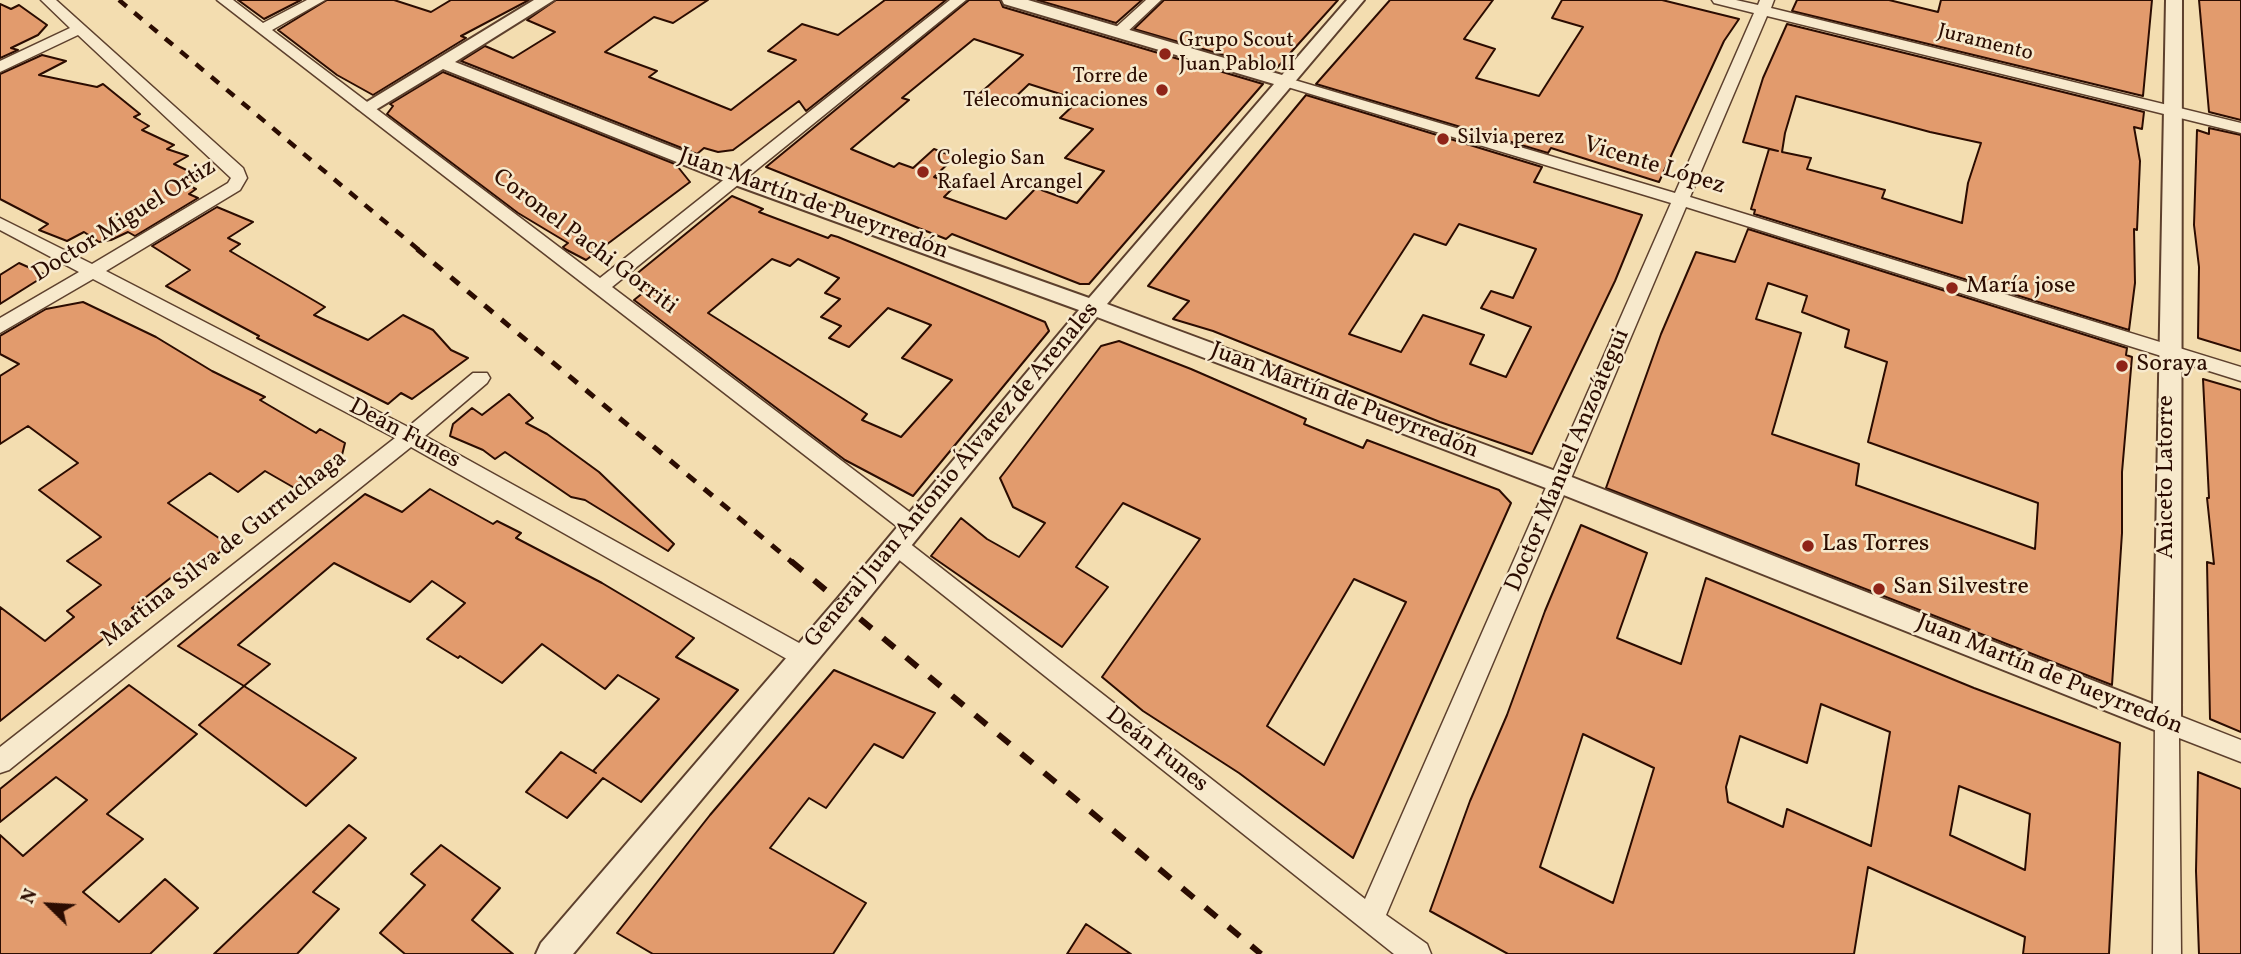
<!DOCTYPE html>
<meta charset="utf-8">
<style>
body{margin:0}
#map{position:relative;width:2241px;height:954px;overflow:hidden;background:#f3ddb0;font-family:Vollkorn,serif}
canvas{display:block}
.north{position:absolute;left:14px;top:870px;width:70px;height:70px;-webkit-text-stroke:5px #f7e9cc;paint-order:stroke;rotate:294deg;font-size:19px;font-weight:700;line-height:28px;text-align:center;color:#2b0c01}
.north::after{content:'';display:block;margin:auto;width:24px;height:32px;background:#2b0c01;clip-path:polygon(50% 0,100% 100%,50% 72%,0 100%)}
</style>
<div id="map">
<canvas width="2241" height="954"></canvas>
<div class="north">N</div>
</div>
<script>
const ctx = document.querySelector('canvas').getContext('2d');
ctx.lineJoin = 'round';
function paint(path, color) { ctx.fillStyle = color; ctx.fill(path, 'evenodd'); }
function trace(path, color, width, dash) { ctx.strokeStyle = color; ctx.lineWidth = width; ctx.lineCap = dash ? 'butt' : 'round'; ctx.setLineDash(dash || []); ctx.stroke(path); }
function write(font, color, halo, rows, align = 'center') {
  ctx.font = font + ' Vollkorn,serif'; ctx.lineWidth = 5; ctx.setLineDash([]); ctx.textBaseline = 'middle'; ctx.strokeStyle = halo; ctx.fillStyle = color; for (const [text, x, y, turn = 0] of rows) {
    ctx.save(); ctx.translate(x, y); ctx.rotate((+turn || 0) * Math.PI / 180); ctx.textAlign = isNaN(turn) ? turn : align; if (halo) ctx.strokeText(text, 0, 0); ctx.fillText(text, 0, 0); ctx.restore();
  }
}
const building = new Path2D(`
 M238 0H301L264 19Z
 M327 0H394L431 12 451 0H529L461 36 466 38 373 95 337 75 278 30Z
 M556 0H708L673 23 654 17 605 52 657 71 649 77 731 110 796 60 768 51 802 24 838 35 885 0H946L806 111 799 101 733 150 718 152 704 148 697 154 461 61 485 46 513 58 555 32 527 20Z
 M969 0H1000L1003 7 1263 84 1089 284H1080L952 234 946 239 766 167ZM974 39 1023 55 978 95 1007 105 1029 84 1079 100 1060 118 1093 129 1065 158 1104 171 1077 203 1036 188 1006 219 944 197 956 185 934 177 955 157 934 149 913 168 899 163 894 167 851 149 909 100 902 98Z
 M1037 0H1142L1116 23Z
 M1164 0H1338L1275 70 1134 29Z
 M1390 0H1493L1464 39 1495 49 1476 78 1539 96 1583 27 1552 18 1562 0H1662L1739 19 1724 41 1659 182 1551 148 1548 153 1316 84Z
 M1797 0H1889L1938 12 1941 0H2152L2143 96 1792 11Z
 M2199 0H2241V120L2209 112Z
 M0 4 11 9 19 5 47 25 38 35 11 48 18 50 0 58Z
 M1787 24 2144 112 2142 129 2134 127 2140 161 2137 230 2134 229 2135 283 2129 330 1754 214 1755 210 1751 209 1769 149 1778 151 1743 142 1763 78ZM1796 96 1930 132 1981 143 1968 183 1962 223 1882 198 1885 190 1807 169 1811 158 1782 152 1785 133Z
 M42 55 66 61 39 75 97 87 103 84 140 114 134 117 149 126 142 130 174 145 167 149 188 156 174 164 201 177 188 185 196 189 189 194 198 198 135 236 128 232 111 240 99 242 84 232 67 241 39 230 48 224 0 199V74Z
 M443 72 680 166 678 167 690 182 586 260 565 249 563 247 568 243 518 213 387 114 393 106 390 104Z
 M1306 95 1542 167 1534 182 1642 215 1615 281 1532 454 1440 422 1213 331 1173 319 1189 301 1148 286ZM1459 224 1536 249 1513 298 1491 291 1481 308 1531 327 1506 377 1470 364 1484 335 1423 315 1401 352 1349 334 1414 234 1446 245Z
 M2209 128 2241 135V351L2198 338 2199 267 2194 225 2197 130 2209 134Z
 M732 196 763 209 759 212 828 238 831 235 838 237 1045 322 1049 331 913 496 845 460 634 300 644 292 629 280ZM772 259 790 266 798 259 839 278 825 293 840 299 821 317 841 326 829 338 849 347 888 308 931 325 902 358 952 380 901 437 862 420 867 414 708 313Z
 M217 207 253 222 228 238 240 244 230 251 325 307 314 315 368 340 403 315 433 330 451 350 468 358 412 399 401 393 388 404 257 338 259 336 166 286 190 270 152 246Z
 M1748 229 2127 348 2126 355 2132 357 2122 472V533L2112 685 1606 488 1661 334 1696 252 1735 262ZM1768 283 1807 296 1802 312 1849 330 1845 347 1887 362 1868 442 2038 503 2035 549 1856 485 1859 464 1772 434 1801 333 1756 319Z
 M19 263 46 275 0 304V275Z
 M83 302 156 337 212 371 265 397 260 400 316 433 320 429 345 443 342 455 298 490 265 471 238 492 210 473 168 503 229 545 181 582 173 576 132 608 137 612 0 721V607L45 641 74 617 67 611 101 585 67 561 101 537 39 490 78 463 28 426 0 444V376L19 364 0 354V336L46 309Z
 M1119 341 1191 369 1306 419 1304 424 1363 448 1367 440 1499 490 1511 503 1353 858 1239 773 1143 711 1102 677 1200 539 1123 503 1076 567 1108 587 1062 647 931 556 961 518 987 539 1019 557 1045 523 1013 507 1000 478 1101 346ZM1354 579 1406 602 1324 765 1267 726Z
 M2203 379 2241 390V732L2210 719 2207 562 2214 564 2207 498H2209Z
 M509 394 533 418 526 423 547 434 599 472 674 544 668 551 585 500 571 497 505 452 495 459 483 450 450 436 453 424 472 408 482 415Z
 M430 489 493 524 497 521 521 533 516 538 602 583 694 638 676 657 738 690 641 802 603 778 567 818 526 792 561 752 596 773 593 771 659 699 618 675 605 689 542 644 502 683 460 656 458 658 427 639 465 603 432 581 410 602 334 563 238 645 270 664 244 686 178 646 365 494 402 512Z
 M1581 525 1647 553 1617 638 1681 664 1706 578 1974 688 2120 743 2109 954H2023L2025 937 1868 867 1854 954H1508L1430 911 1470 801 1507 715 1545 611ZM1821 704 1890 732 1871 846 1787 809 1783 827 1728 802 1726 787 1740 736 1807 763ZM1583 734 1654 768 1613 903 1540 867ZM1959 786 2030 814 2025 870 1950 835Z
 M834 670 935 713 903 758 874 744 826 808 809 798 770 848 866 903 833 954H653L617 933 710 815Z
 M129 685 197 734 107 814 143 839 83 892 119 922 165 879 198 908 150 954H0V835L23 856 87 800 56 777 0 822V789Z
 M244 686 356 758 306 806 199 725Z
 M2198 772 2241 789V954H2199L2196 871Z
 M349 825 366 838 313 892 339 909 297 954H214Z
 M441 845 500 888 472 920 513 954H405L380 933 425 885 411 874Z
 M1086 924 1131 954H1067Z`);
paint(building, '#e29b6d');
trace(building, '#2b0c01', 2);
const minor = new Path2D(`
 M41 0H56L243 168 247 178 240 190 106 271 408 427 473 373H487L490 378 487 383 425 436 810 649 814 656 810 663 802 666 794 663 411 447 9 770 0 773V747L395 438 93 279 0 333V318L79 272 0 230V218L92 264 228 183 231 178 78 35 0 72V61L70 28Z
 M217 0H233L263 23 307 0H325L272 30 600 278 950 0H966L612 287 920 520 923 526 920 532 912 535 904 532Z
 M1146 0H1161L1124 35H1114L1112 32 1114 29Z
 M1712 0H1736L1758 5 1760 0H1774L1771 8 2241 123V133L1767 16 1690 197 2241 367V381L1686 207 1386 915 1427 944 1431 954H1394L888 551 885 545 888 539 896 536 904 539 1365 899 1671 203 1281 85 1278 82 1286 77 1291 79 1675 193 1754 13 1714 3Z
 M2167 711 2241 740V762L2179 738 2181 954H2153L2155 722 2158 714Z`);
const tertiary = new Path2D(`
 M534 0H554L455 62 741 174 1089 298 1274 84 1004 4 1002 0H1028L1282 75 1347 0H1364L1107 304 1569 476 2153 704 2166 0H2182L2181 722 2177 731 2167 735 2157 731 1551 490 1097 317 855 615 573 954H536L541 943 837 599 1079 310 727 182 443 69 372 112 366 113 357 108Z`);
trace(minor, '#5d402d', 3);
trace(tertiary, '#5d402d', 4);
paint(minor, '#f7e9cc');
paint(tertiary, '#f7e9cc');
trace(new Path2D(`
 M119 0 419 250`), '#2b0c01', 4.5, [10, 10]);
trace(new Path2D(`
 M417 249 793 563`), '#2b0c01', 5, [11, 11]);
trace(new Path2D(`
 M791 561 1261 954`), '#2b0c01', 6, [15, 15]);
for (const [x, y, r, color] of [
 [1165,54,7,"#8f2418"],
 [1162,90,7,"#8f2418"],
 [1443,139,7,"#8f2418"],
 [923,172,7,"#8f2418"],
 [1952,288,7,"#8f2418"],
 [2122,366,7,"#8f2418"],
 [1808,546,7,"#8f2418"],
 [1879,589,7,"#8f2418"]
]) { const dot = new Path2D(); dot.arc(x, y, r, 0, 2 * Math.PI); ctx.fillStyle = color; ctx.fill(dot); trace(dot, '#f7e9cc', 2.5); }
write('21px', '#2b0c01', '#f7e9cc', [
 ["Grupo Scout",1179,42],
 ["Juan Pablo II",1179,66],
 ["Torre de",1148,78,"right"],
 ["Telecomunicaciones",1148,102,"right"],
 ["Silvia perez",1457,139],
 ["Colegio San",937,160],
 ["Rafael Arcangel",937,184]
], 'left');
write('21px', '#2b0c01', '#f7e9cc', [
 ["Juramento",1985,44,14]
]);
write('24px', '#2b0c01', '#f7e9cc', [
 ["Vicente López",1654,167,17],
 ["Juan Martín de Pueyrredón",813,205,20],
 ["Doctor Miguel Ortiz",125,222,-32],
 ["Coronel Pachi Gorriti",584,243,37],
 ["Juan Martín de Pueyrredón",1344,402,21],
 ["Deán Funes",404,435,28],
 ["Doctor Manuel Anzoátegui",1569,461,-67],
 ["General Juan Antonio Álvarez de Arenales",953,476,-50],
 ["Aniceto Latorre",2168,477,-90],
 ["Martina Silva de Gurruchaga",225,550,-38],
 ["Juan Martín de Pueyrredón",2049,676,22],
 ["Deán Funes",1156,751,38]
]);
write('24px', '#2b0c01', '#f7e9cc', [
 ["María jose",1966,288],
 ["Soraya",2136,366],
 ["Las Torres",1822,546],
 ["San Silvestre",1893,589]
], 'left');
</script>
